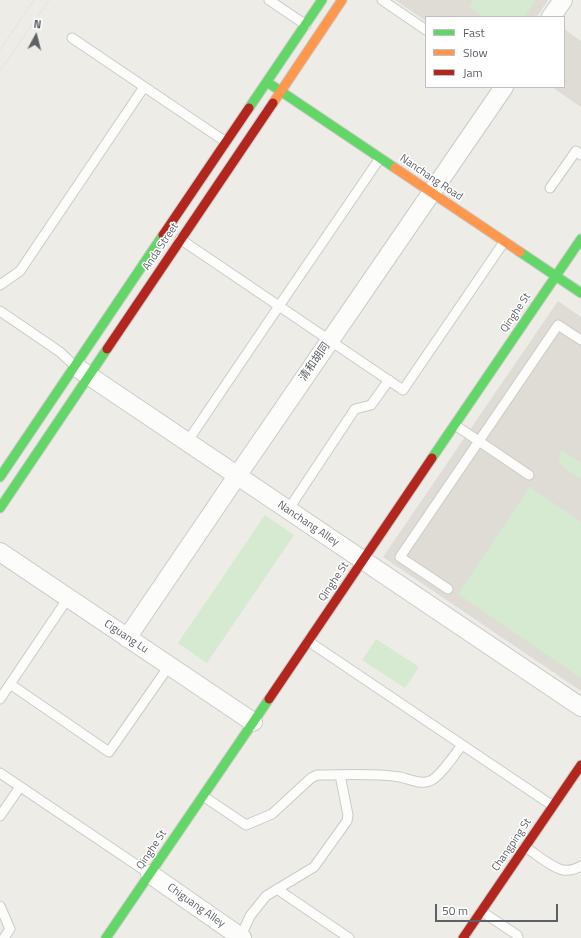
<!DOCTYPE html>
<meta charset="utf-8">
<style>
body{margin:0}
#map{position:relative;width:581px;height:938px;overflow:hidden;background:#edece7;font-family:"Titillium Web",sans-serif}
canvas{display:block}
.legend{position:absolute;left:425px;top:16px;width:140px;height:72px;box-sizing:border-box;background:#fff;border:1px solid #bec0c2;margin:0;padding:5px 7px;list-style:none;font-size:12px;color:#5c6166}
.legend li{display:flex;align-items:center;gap:8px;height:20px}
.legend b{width:20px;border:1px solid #bec0c2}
.north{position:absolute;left:16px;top:16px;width:40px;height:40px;-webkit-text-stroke:3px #fff;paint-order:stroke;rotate:7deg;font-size:11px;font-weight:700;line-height:16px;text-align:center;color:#5c6166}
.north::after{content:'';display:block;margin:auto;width:14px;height:18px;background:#5c6166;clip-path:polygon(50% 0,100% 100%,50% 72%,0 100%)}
.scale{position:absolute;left:435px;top:904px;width:123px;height:18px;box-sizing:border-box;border:2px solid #5c6166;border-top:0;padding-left:5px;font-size:12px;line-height:14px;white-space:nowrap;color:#5c6166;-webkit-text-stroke:3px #fff;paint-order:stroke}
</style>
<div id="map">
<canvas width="581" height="938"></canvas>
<ul class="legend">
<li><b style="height:5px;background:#63d668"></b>Fast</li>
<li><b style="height:5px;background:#ff974d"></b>Slow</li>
<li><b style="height:5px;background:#b3261e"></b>Jam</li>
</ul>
<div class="north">N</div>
<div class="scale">50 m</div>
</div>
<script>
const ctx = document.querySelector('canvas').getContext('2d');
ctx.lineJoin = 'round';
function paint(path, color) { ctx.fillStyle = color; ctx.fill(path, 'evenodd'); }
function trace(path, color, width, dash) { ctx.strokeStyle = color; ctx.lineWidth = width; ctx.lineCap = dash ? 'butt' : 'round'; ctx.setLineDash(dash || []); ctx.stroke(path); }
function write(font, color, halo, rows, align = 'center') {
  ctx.font = font + ' "Titillium Web","Noto Sans SC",sans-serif'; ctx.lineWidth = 3; ctx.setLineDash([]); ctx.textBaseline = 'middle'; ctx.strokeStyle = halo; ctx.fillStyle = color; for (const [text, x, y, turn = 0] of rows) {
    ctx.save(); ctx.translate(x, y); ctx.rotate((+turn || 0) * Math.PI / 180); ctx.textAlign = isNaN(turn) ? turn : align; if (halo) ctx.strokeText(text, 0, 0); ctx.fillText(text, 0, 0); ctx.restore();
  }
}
paint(new Path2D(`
 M395 0H548L537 17H426V21Z
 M564 29 581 41V107L552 87H564Z
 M558 301 581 317V691L383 557Z`), '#dfdcd6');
paint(new Path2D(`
 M473 0H536L524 17H484L469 7Z
 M562 450 581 463V479C571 472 552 465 562 450Z
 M530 487 581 522V678L458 594Z
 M265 515 294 535 207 663 178 643Z
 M376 639 419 667 405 688 362 660Z`), '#d5ead1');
const lane = new Path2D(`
 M269 0 306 25
 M382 0 426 30
 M72 38 226 142
 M550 188 576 151 581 155
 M180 239 403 390 504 242
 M0 285 20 271 144 87
 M0 311 60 352 75 366
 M455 425 529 475
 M187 442 279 306 380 158
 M288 510 355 409 371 405 389 380
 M448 589 400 557 558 325 581 340
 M308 641 553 806
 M10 684 109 752 169 666
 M0 699 68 598
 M0 773 150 874
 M203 796 246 825 272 814 311 778 317 775C345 775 373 773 400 777 409 779 421 785 430 781 440 777 455 754 462 745
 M0 816 20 787
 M525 847C535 853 552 868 563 870 569 871 576 869 581 866
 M277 889 349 938
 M0 906 10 929 4 938
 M481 911 517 935 518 938
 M240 938 250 916 266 896 314 867 347 821 348 815 340 775`);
const street = new Path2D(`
 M551 17 563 0
 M79 369 581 707
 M0 552 253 722
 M127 638 237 476 504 87
 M150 874 242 938`);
const fast = new Path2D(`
 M267 82 395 168
 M249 108 322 0
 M520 252 581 293
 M432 458 581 239
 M0 477 163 235
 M0 508 107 349
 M106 938 269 699`);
const slow = new Path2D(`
 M273 103 342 0
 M395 168 520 252`);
const jam = new Path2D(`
 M163 235 249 108
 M107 349 273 103
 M269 699 432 458
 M463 938 581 765`);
trace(lane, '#cacac9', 11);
trace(street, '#cacac9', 20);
trace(fast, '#c9c9c8', 11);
trace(slow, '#c9c9c8', 11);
trace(jam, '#c9c9c8', 11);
trace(lane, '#fcfcfb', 9);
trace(street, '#fcfcfb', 18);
trace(fast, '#63d668', 9);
trace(slow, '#ff974d', 9);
trace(jam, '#b3261e', 9);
trace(new Path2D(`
 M0 50 34 0
 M0 71 49 0`), '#e3e4e3', 1);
write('11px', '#5c6166', '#fff', [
 ["Nanchang Road",431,178,34],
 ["Anda Street",161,247,-56],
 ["Qinghe St",516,313,-56],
 ["清和胡同",315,362,-55],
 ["Nanchang Alley",308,524,34],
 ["Qinghe St",334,582,-56],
 ["Ciguang Lu",126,637,34],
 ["Changping St",512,845,-56],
 ["Qinghe St",152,850,-56],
 ["Chiguang Alley",196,906,35]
]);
</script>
